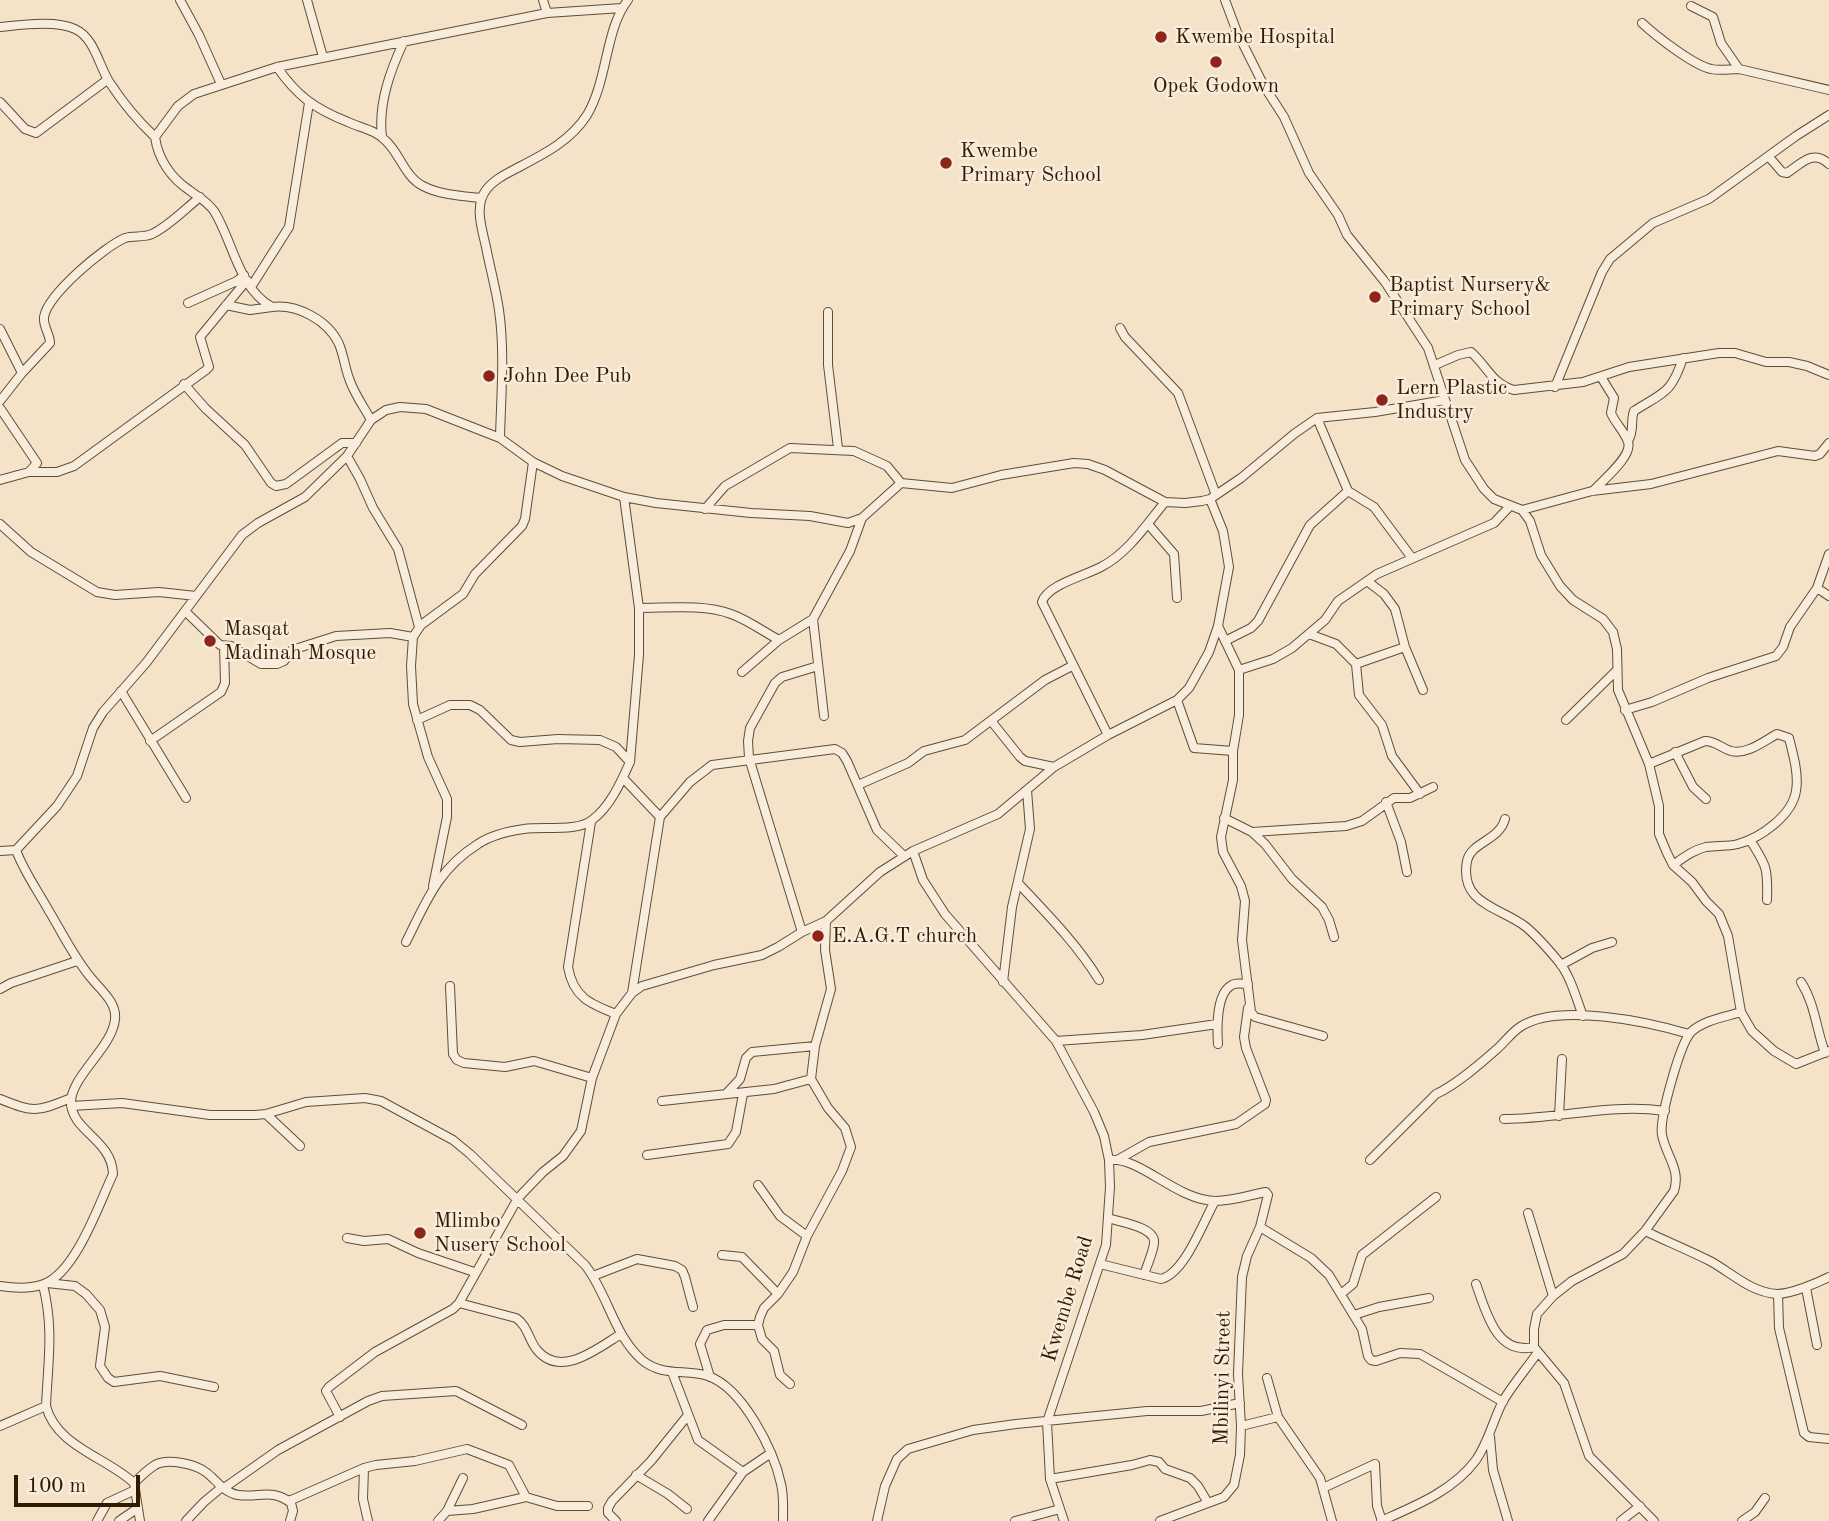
<!DOCTYPE html>
<style>
body{margin:0}
#map{position:relative;width:1829px;height:1521px;overflow:hidden;background:#f4e2c9;font-family:"Old Standard TT",serif}
canvas{display:block}
.scale{position:absolute;left:14px;top:1475px;width:126px;height:32px;box-sizing:border-box;border:4px solid #311b00;border-top:0;padding-left:9px;font-size:21px;line-height:24px;white-space:nowrap;color:#311b00;-webkit-text-stroke:5px #f8ecdc;paint-order:stroke}
</style>
<div id="map">
<canvas width="1829" height="1521"></canvas>
<div class="scale">100 m</div>
</div>
<script>
const ctx = document.querySelector('canvas').getContext('2d');
ctx.lineJoin = 'round';
function trace(path, color, width, dash) { ctx.strokeStyle = color; ctx.lineWidth = width; ctx.lineCap = dash ? 'butt' : 'round'; ctx.setLineDash(dash || []); ctx.stroke(path); }
function write(font, color, halo, rows, align = 'center') {
  ctx.font = font + ' "Old Standard TT",serif'; ctx.lineWidth = 5; ctx.setLineDash([]); ctx.textBaseline = 'middle'; ctx.strokeStyle = halo; ctx.fillStyle = color; for (const [text, x, y, turn = 0] of rows) {
    ctx.save(); ctx.translate(x, y); ctx.rotate((+turn || 0) * Math.PI / 180); ctx.textAlign = isNaN(turn) ? turn : align; if (halo) ctx.strokeText(text, 0, 0); ctx.fillText(text, 0, 0); ctx.restore();
  }
}
const street = new Path2D(`
 M180 0 199 35 221 84
 M307 0 323 57
 M543 0 547 13
 M1225 0 1237 32 1264 86 1284 117 1309 173 1338 215 1347 235 1385 282 1428 348 1465 460 1484 489 1494 499 1522 510 1530 521 1541 555 1560 586 1573 600 1603 619 1613 632 1617 649 1618 690 1649 764 1659 806V834L1667 853 1673 865 1692 882 1706 901 1719 914 1728 936 1741 1012 1752 1031 1774 1051 1796 1064 1829 1051
 M1691 6 1713 17 1721 43 1739 69 1829 90
 M1642 23C1656 36 1693 65 1711 69 1719 71 1730 69 1739 69
 M0 27C21 25 56 20 75 29 95 38 99 67 110 83 123 103 138 121 155 137
 M277 67C297 96 315 109 348 122 361 128 376 130 386 141 400 154 405 177 423 186 440 195 462 196 481 198
 M0 102 25 129 36 133 107 80
 M382 137C378 104 390 71 404 41
 M1769 157 1782 172 1787 173C1802 163 1813 149 1829 164
 M251 287 289 227 309 103
 M188 303 237 281 244 275
 M226 305 250 310 272 307
 M828 312V365L838 448
 M1120 328 1125 337 1178 393 1216 495
 M0 329 22 373
 M1435 365 1458 355 1471 352C1487 366 1492 384 1514 390L1583 382 1629 367 1719 353H1735L1766 362H1789L1807 366 1829 375
 M184 384 205 408 245 445 271 483 276 486 286 484 342 443H356
 M1555 387 1602 272 1610 259 1653 223 1709 199 1796 136 1829 115
 M0 401 22 373 50 343C50 334 43 327 44 317 48 294 104 247 125 238 134 235 143 238 152 234 169 226 185 209 200 197
 M0 408 37 463 29 472 0 480
 M1317 418 1348 491 1374 507 1412 558
 M371 420C364 407 355 395 350 381 345 369 344 356 339 344 328 320 297 304 272 307 238 288 233 241 214 211 207 201 198 197 189 190 171 178 158 159 155 137L178 106 194 94 277 67 547 13 622 8
 M500 438C501 396 505 352 499 310 496 289 490 268 486 247 482 229 474 206 486 190 494 179 508 173 521 166 546 153 571 140 587 115 608 80 605 29 628 0
 M1628 441C1635 430 1630 421 1634 411 1664 392 1671 394 1683 358
 M347 456 360 479 373 508 398 549 419 627
 M29 472H57L74 466 206 370 209 367 200 337 247 280
 M1593 491C1602 481 1633 456 1628 442 1625 432 1615 423 1611 413L1614 398 1601 377
 M705 509 725 486 790 448 854 451 887 466 901 483
 M1522 510 1592 491 1651 484 1778 451 1815 456 1820 454 1829 443
 M0 524 31 552 97 592 115 595 159 592 196 596
 M1148 524 1174 554 1177 598
 M1367 581 1384 594 1395 609 1405 647 1423 690
 M1817 588 1829 596
 M639 608C668 608 703 604 731 614 748 620 764 632 779 640
 M185 611 220 645 231 646 261 664H277L284 661 292 650 336 636 390 633 413 637
 M813 619 824 716
 M1218 626 1239 670V715L1233 751V780L1221 837 1223 852 1241 886 1245 901 1242 940 1251 1012 1255 1017 1323 1036
 M1309 634 1336 644 1356 664 1405 647
 M1225 641 1251 628 1258 621 1310 525 1348 491
 M1356 664 1359 695 1382 725 1392 756 1420 794
 M1239 670 1273 659 1292 648 1325 620 1338 601 1377 574 1494 523 1510 506
 M742 672 779 640 813 619 850 551 862 518
 M121 691 186 798
 M1177 700 1194 748 1233 751
 M1625 710 1652 702 1708 678 1776 656 1783 647 1790 627 1817 588 1829 554
 M417 720 450 705H470L480 710 511 740 520 742 558 739 600 740 616 747 630 762
 M1566 720 1617 670
 M992 722 1020 757 1025 761 1054 767
 M1108 735 1042 602C1047 585 1084 576 1101 567 1128 553 1146 525 1165 502
 M150 741 221 692 225 683 224 646
 M1675 752 1693 787 1706 799
 M1649 764 1705 741C1716 741 1721 748 1731 751 1747 755 1764 741 1777 734L1789 738C1793 754 1799 774 1796 791 1792 816 1760 838 1738 844 1727 847 1716 845 1706 847 1693 850 1683 858 1673 865
 M623 778 660 817 632 993
 M858 785 908 763 924 751 965 740 1045 680 1072 666
 M1386 802 1401 842 1407 872
 M660 817 690 782 712 765 835 749 842 753 847 761 877 830 904 856
 M1224 818 1252 832 1265 844 1292 879 1322 907 1329 920 1334 937
 M1505 819C1499 841 1471 842 1467 861 1459 905 1501 907 1526 927 1538 937 1549 950 1559 962 1571 977 1576 998 1583 1016
 M591 822 568 967C573 997 590 1004 616 1014
 M1252 832 1346 826 1362 821 1394 798H1410L1433 787
 M1750 840C1767 866 1768 869 1767 900
 M0 851 16 850
 M913 851 923 880 945 914 1056 1041 1094 1112 1104 1136 1109 1160 1110 1187 1106 1245 1047 1422 1050 1479 1064 1521
 M1018 883C1047 914 1077 944 1099 980
 M433 886 447 817V799L428 757 413 704 411 666 413 637 421 625 463 594 475 574 522 526 525 519 533 462
 M802 932 749 758 748 741 750 728 775 683 782 677 818 666
 M406 942C426 902 438 869 478 844 490 836 509 831 524 829 542 826 578 832 592 820 610 807 621 782 630 762L639 655V608L624 497
 M1561 965 1592 948 1612 942
 M1003 982 1012 907 1030 829 1027 790
 M1801 982C1815 1004 1816 1028 1825 1053
 M450 986 453 1054 457 1060 464 1063 505 1067 534 1061 592 1078
 M0 989 11 983 77 961
 M1056 1041 1142 1035 1217 1024
 M1218 1044C1217 1029 1216 993 1232 985 1236 982 1243 984 1248 984
 M726 1094 740 1079 746 1058 752 1052 815 1046
 M0 1099C35 1113 36 1112 71 1098
 M662 1101 774 1089 811 1079
 M71 1106 122 1103 210 1115H255L266 1114 306 1102 365 1098 381 1101 453 1140 470 1154 585 1265C608 1294 613 1334 642 1360 662 1377 686 1369 708 1376 743 1388 774 1451 781 1484 784 1496 783 1509 783 1521
 M266 1114 300 1146
 M1559 1116 1562 1059
 M1504 1119C1558 1119 1611 1103 1665 1111
 M647 1155 728 1144 736 1132 743 1094
 M1119 1159 1149 1142 1236 1124 1265 1104 1266 1100 1246 1048 1244 1037 1248 1008
 M1109 1160C1140 1156 1177 1201 1216 1201 1232 1201 1250 1195 1266 1192L1268 1195 1260 1227 1247 1256 1242 1277 1238 1374 1241 1426 1240 1455 1234 1485 1224 1497 1160 1521
 M1370 1160 1436 1094C1456 1085 1480 1064 1497 1049 1505 1042 1511 1033 1520 1027 1557 1002 1649 1022 1689 1034
 M758 1185 780 1216 807 1236
 M1528 1213 1553 1296
 M1108 1218C1120 1222 1156 1227 1154 1243 1153 1253 1147 1265 1144 1275
 M1260 1227 1311 1258 1329 1275 1362 1329 1368 1356 1371 1360 1376 1361 1400 1353 1420 1354 1503 1402
 M1645 1231C1666 1241 1688 1250 1710 1261 1732 1273 1750 1292 1777 1294 1791 1294 1817 1283 1829 1277
 M347 1238 364 1241 388 1239 418 1253 474 1272
 M722 1255 742 1257 778 1294
 M1100 1264 1161 1279C1185 1273 1203 1222 1215 1201
 M593 1276 637 1259 675 1266 682 1270 685 1277 693 1307
 M47 1283 75 1286 86 1294 100 1310 105 1327 100 1366 108 1378 114 1382 160 1376 214 1387
 M1476 1284C1486 1311 1496 1356 1534 1347
 M43 1285C54 1329 48 1361 46 1406 56 1446 106 1457 134 1483L140 1521
 M0 1286C13 1288 31 1289 44 1284 76 1272 99 1204 113 1174 112 1140 72 1131 71 1103 70 1077 113 1047 115 1019 117 1003 101 990 92 979 74 958 63 934 49 911 38 891 24 872 16 850L57 806 77 776 93 728 103 712 146 663 242 535 258 523 305 497 347 456 371 420 386 410 400 407 426 409 500 438 533 462 562 476 624 497 656 503 751 513 810 516 848 523 862 518 901 483 952 488 1001 475 1074 463 1088 464 1105 470 1165 502 1185 503 1202 501 1210 499 1241 478 1294 434 1317 418 1375 412 1445 400
 M1806 1288 1817 1345
 M1341 1294 1353 1284 1362 1255 1436 1197
 M1778 1294 1779 1328 1804 1433 1809 1437 1829 1439
 M459 1303 516 1318C528 1326 528 1339 537 1350 561 1379 598 1348 621 1334
 M1354 1315 1379 1307 1429 1298
 M672 1372 698 1440 743 1472
 M710 1377 700 1344 707 1330 724 1325H758
 M1267 1378 1278 1417 1320 1478 1332 1521
 M790 1384 780 1375 774 1351 762 1339 758 1325 760 1317 764 1308 778 1294 793 1272 807 1236 842 1171 851 1147 845 1128 828 1108 811 1079 815 1046 831 989 825 950 826 921
 M340 1417 326 1391 329 1387 375 1352 453 1309 459 1303 518 1198 543 1172 563 1156 581 1131 592 1078 616 1014 632 993 642 986 714 965 762 955 778 947 802 932 826 921 880 872 913 851 998 814 1054 767 1108 735 1177 700 1189 688 1209 652 1218 626 1229 567 1223 531 1210 499
 M0 1426 46 1406
 M1241 1426 1278 1417
 M1490 1437 1493 1470 1508 1521
 M364 1468 363 1499 368 1521
 M636 1475 668 1494 687 1509
 M1050 1479 1132 1465 1150 1460 1159 1462 1165 1469 1190 1478 1198 1486 1208 1503
 M134 1483C140 1477 147 1470 155 1465 168 1458 196 1464 207 1473 217 1481 225 1493 238 1495 259 1498 272 1488 291 1503L293 1511 290 1521
 M224 1488 278 1450 368 1401 382 1396 456 1391 522 1425
 M1323 1488 1375 1464 1377 1506 1382 1521
 M289 1501 364 1468 376 1465 415 1461 467 1449 509 1465 526 1497
 M447 1511 473 1509 526 1497 557 1506H588
 M97 1521 107 1503 135 1490
 M119 1521 138 1508
 M186 1521 204 1502 222 1487
 M438 1521 447 1511 463 1478
 M616 1521 608 1513V1508L612 1501 651 1461 688 1415
 M708 1521 743 1472 771 1453
 M877 1521 885 1486 897 1459 908 1449 973 1430 1016 1424 1147 1411H1201L1240 1403
 M1015 1521 1060 1509
 M1381 1521C1415 1506 1453 1491 1476 1460 1489 1441 1493 1420 1503 1401 1513 1384 1527 1368 1538 1352
 M1621 1521 1640 1506
 M1654 1521 1589 1456 1564 1383 1534 1347V1329L1537 1314 1553 1296 1572 1281 1623 1254 1645 1231 1674 1191C1681 1169 1666 1156 1662 1135 1659 1119 1680 1044 1691 1032 1704 1020 1725 1017 1741 1012
 M1742 1521 1755 1512 1765 1498`);
trace(street, '#624d32', 10);
trace(street, '#f8ecdc', 8);
for (const [x, y, r, color] of [
 [1161,37,7,"#8f2418"],
 [1216,62,7,"#8f2418"],
 [946,163,7,"#8f2418"],
 [1375,297,7,"#8f2418"],
 [489,376,7,"#8f2418"],
 [1382,400,7,"#8f2418"],
 [210,641,7,"#8f2418"],
 [818,936,7,"#8f2418"],
 [420,1233,7,"#8f2418"]
]) { const dot = new Path2D(); dot.arc(x, y, r, 0, 2 * Math.PI); ctx.fillStyle = color; ctx.fill(dot); trace(dot, '#f8ecdc', 2.5); }
write('21px', '#311b00', '#f8ecdc', [
 ["Kwembe Hospital",1175,37],
 ["Opek Godown",1216,86,"center"],
 ["Kwembe",960,151],
 ["Primary School",960,175],
 ["Baptist Nursery&",1389,285],
 ["Primary School",1389,309],
 ["John Dee Pub",503,376],
 ["Lern Plastic",1396,388],
 ["Industry",1396,412],
 ["Masqat",224,629],
 ["Madinah Mosque",224,653],
 ["E.A.G.T church",832,936],
 ["Mlimbo",434,1221],
 ["Nusery School",434,1245]
], 'left');
write('21px', '#311b00', '#f8ecdc', [
 ["Kwembe Road",1068,1299,-73],
 ["Mbilinyi Street",1223,1378,-89]
]);
</script>
